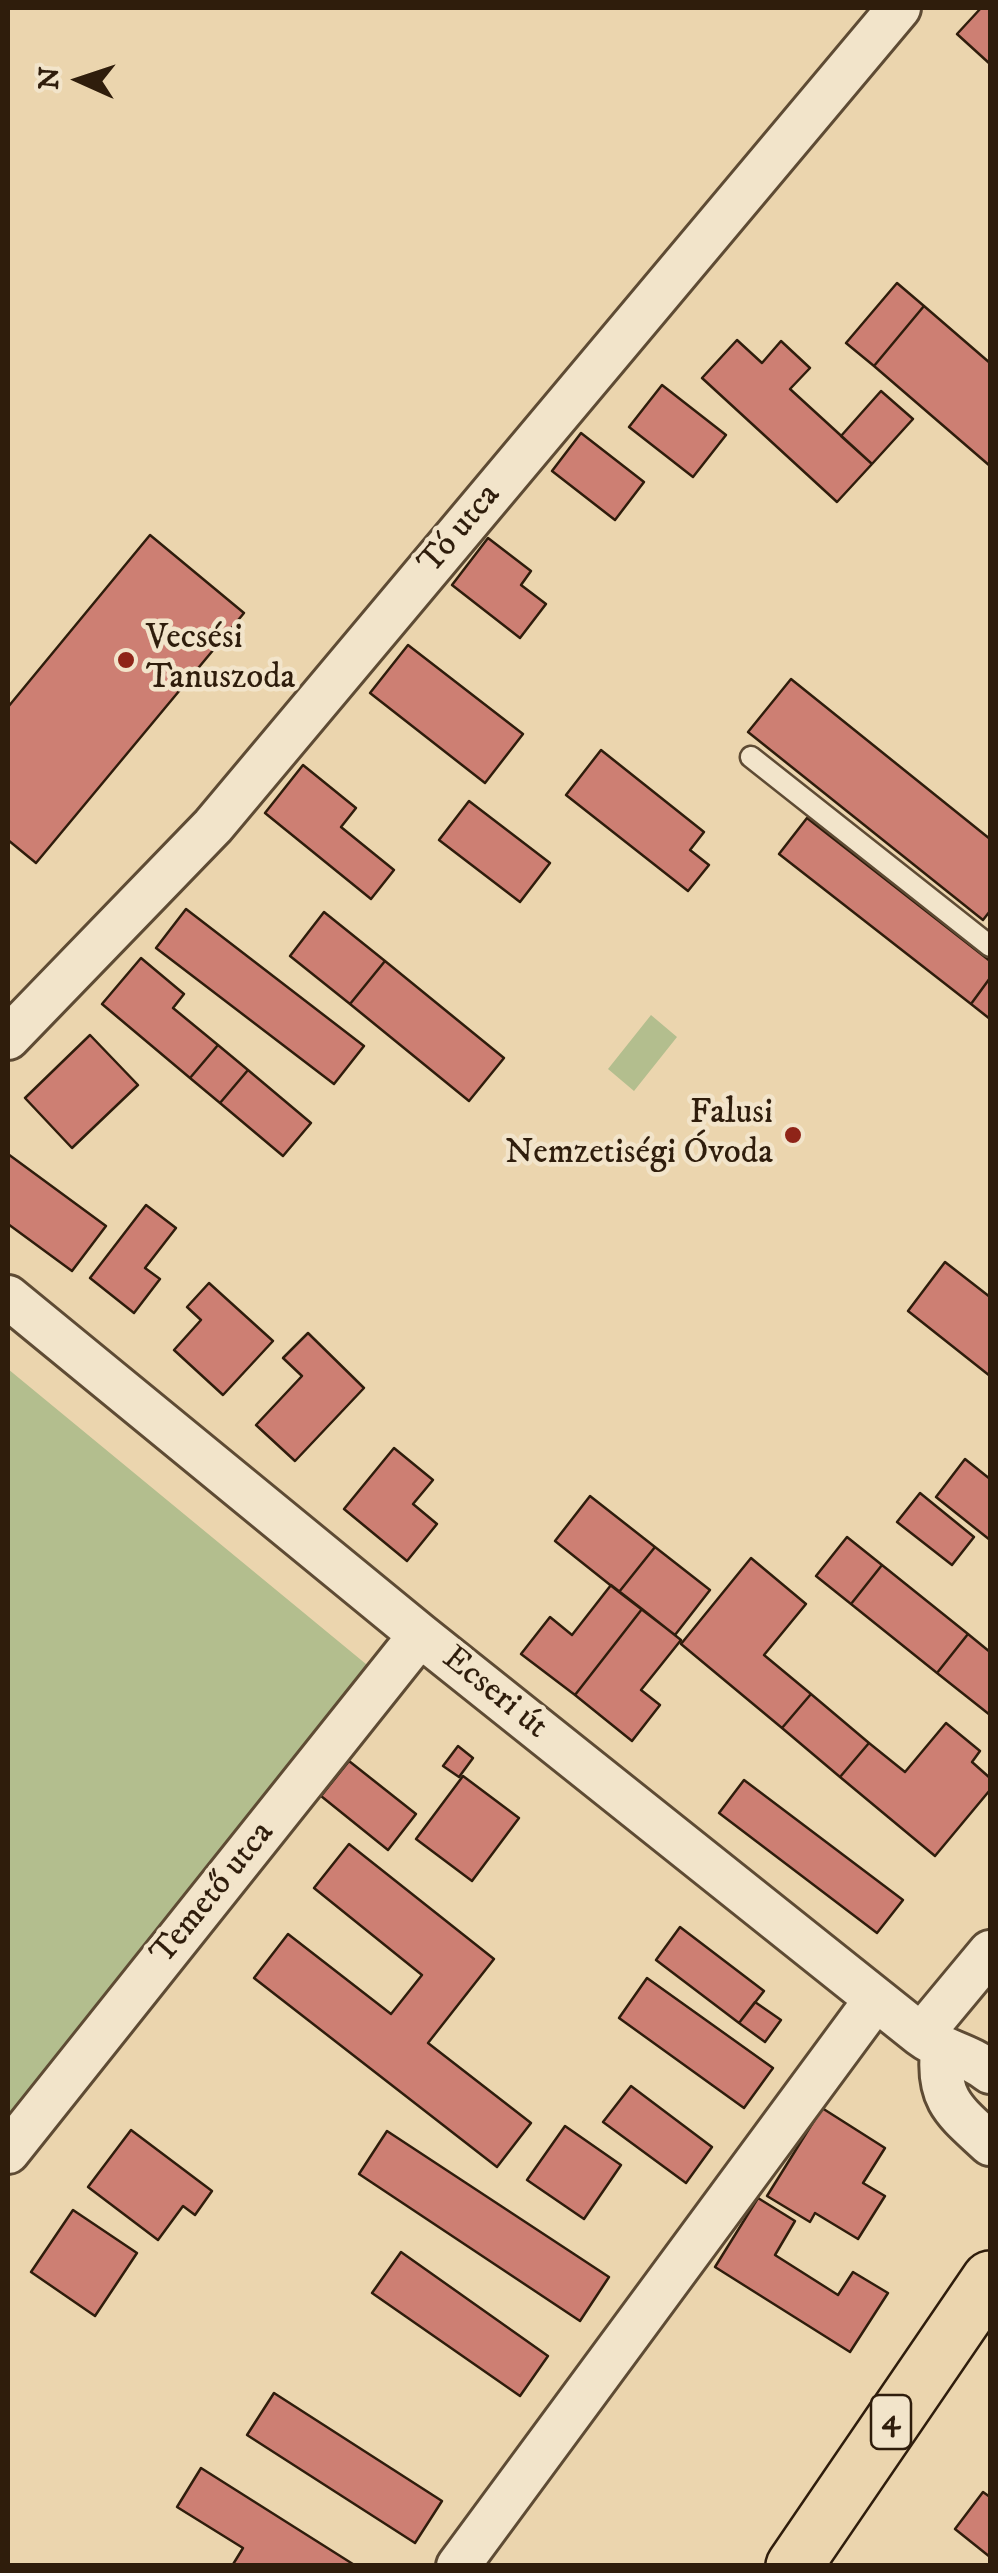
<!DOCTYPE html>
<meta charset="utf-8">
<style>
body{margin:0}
#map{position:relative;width:998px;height:2573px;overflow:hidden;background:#ebd5ae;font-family:"IM FELL DW Pica",serif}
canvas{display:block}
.frame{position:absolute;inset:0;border:10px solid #2f1d0c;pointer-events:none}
.north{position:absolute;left:30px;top:30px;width:100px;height:100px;-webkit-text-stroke:8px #f2e4ca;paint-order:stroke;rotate:273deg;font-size:28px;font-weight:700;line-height:40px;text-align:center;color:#2f1d0c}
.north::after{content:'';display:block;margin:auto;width:35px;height:45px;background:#2f1d0c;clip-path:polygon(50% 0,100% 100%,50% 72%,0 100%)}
</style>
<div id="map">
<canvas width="998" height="2573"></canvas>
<div class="frame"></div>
<div class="north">N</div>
</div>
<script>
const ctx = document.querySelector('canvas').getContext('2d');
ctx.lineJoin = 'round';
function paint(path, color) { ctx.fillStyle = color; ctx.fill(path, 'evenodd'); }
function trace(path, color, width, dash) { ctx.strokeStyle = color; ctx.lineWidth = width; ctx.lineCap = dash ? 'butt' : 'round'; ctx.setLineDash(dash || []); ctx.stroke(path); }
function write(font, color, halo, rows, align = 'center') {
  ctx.font = font + ' "IM FELL DW Pica",serif'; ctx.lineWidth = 9; ctx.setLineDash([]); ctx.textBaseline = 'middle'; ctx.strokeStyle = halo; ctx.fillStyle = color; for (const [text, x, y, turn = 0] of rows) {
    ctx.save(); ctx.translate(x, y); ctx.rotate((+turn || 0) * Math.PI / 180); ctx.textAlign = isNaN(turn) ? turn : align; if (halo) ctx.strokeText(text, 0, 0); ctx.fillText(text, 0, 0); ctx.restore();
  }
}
paint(new Path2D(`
 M651 1015 677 1037 634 1091 608 1069Z
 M8 1369 372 1669 8 2123Z`), '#b3be8e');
const building = new Path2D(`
 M981 8H990V64L957 34Z
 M897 283 924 306 874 366 846 343Z
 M924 306 990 363V466L874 366Z
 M737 340 762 363 781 341 810 368 790 389 872 464 837 502 702 378Z
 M662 385 726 435 693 477 629 427Z
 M881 391 913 419 872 464 841 436Z
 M581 433 644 482 615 520 552 471Z
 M150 535 244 613 36 863 8 840V707Z
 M488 538 531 571 521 585 546 604 520 638 452 585Z
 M408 645 523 734 485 783 370 693Z
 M791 679 990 839V911L983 920 748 732Z
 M601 750 704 832 690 850 709 865 688 891 566 795Z
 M303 765 356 808 341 827 394 870 371 899 265 813Z
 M469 801 550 863 520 902 439 840Z
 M807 818 990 961V978L971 1004 779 854Z
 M186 909 364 1046 334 1084 156 948Z
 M324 912 385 961 350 1004 290 956Z
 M141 958 184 994 173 1008 218 1045 190 1078 102 1004Z
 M385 961 504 1058 469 1101 350 1004Z
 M990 978V1019L971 1004Z
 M90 1035 138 1085 72 1148 25 1098Z
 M218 1045 248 1070 220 1103 190 1078Z
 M248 1070 311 1123 283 1156 220 1103Z
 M8 1154 106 1226 72 1271 8 1224Z
 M146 1205 176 1228 145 1268 160 1279 134 1313 90 1278Z
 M945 1262 990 1297V1376L908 1311Z
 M209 1283 273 1341 223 1395 174 1350 201 1320 187 1307Z
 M308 1333 364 1388 295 1461 256 1425 302 1376 283 1358Z
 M394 1448 433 1480 413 1504 437 1524 407 1561 344 1509Z
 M965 1459 990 1479V1540L936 1497Z
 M920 1493 974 1537 952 1565 897 1522Z
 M590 1496 655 1547 619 1592 555 1541Z
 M847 1537 882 1565 851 1604 816 1576Z
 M655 1547 710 1590 675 1635 619 1592Z
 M751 1558 806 1604 764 1655 811 1694 782 1728 681 1644Z
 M882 1565 968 1634 937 1673 851 1604Z
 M611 1585 642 1609 575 1695 521 1654 550 1617 572 1635Z
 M642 1609 681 1640 641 1690 660 1705 632 1741 575 1695Z
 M968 1634 990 1652V1715L937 1673Z
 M811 1694 869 1743 840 1777 782 1728Z
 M946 1723 980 1751 972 1762 990 1778V1790L935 1856 840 1777 869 1743 905 1772Z
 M458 1746 473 1758 459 1777 443 1766Z
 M349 1761 416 1814 388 1850 321 1796Z
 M463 1776 519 1818 472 1881 416 1839Z
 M744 1780 903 1900 877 1933 719 1813Z
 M349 1844 494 1959 428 2043 531 2123 497 2167 254 1978 288 1934 391 2014 422 1975 314 1888Z
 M680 1927 764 1991 739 2023 656 1960Z
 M647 1978 773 2068 744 2108 619 2018Z
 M755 2002 781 2020 765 2042 739 2023Z
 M631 2086 712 2147 686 2183 603 2122Z
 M822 2108 885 2148 863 2183 885 2196 858 2239 815 2213 810 2222 767 2196Z
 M565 2126 621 2165 584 2219 527 2180Z
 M131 2130 212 2191 195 2215 183 2206 158 2240 88 2187Z
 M387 2131 609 2277 580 2321 359 2174Z
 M758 2198 795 2221 775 2255 838 2295 853 2272 888 2293 850 2352 715 2267Z
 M73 2210 137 2253 95 2316 31 2272Z
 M401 2252 548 2356 520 2396 372 2293Z
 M274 2393 442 2501 415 2543 247 2435Z
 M201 2468 356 2566H232L243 2548 177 2507Z
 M983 2492 990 2497V2557L955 2529Z`);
paint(building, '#cd7f73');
trace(building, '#2f1d0c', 2.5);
const service = new Path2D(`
 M751 757 990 946`);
const minor = new Path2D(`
 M8 1038 213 826 899 8
 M8 1297 420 1635 921 2035C943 2052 968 2054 990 2072
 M921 2035 990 1952
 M942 2051C937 2101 956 2112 990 2144
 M8 2152 420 1635
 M458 2566 876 1999`);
const primary = new Path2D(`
 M794 2566 990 2279`);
trace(service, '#5e4b34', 25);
trace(minor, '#5e4b34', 48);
trace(primary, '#2f1d0c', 60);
trace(service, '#f2e4ca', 20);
trace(minor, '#f2e4ca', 42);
trace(primary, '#ebd5ae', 55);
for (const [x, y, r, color] of [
 [126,660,10,"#8f2418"],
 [793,1135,10,"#8f2418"]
]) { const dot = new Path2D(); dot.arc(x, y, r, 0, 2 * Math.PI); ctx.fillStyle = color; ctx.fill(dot); trace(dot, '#f2e4ca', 4); }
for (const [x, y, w] of [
 [891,2422,40]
]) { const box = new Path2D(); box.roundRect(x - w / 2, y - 27, w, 54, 8); ctx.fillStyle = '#f2e4ca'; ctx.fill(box); trace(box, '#2f1d0c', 2.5); }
write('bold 32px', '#2f1d0c', null, [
 ["4",891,2422]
]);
write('35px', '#2f1d0c', '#f2e4ca', [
 ["Tó utca",461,530,-50],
 ["Ecseri út",494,1694,39],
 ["Temető utca",214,1894,-51]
]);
write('35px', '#2f1d0c', '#f2e4ca', [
 ["Vecsési",146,640],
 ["Tanuszoda",146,680],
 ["Falusi",773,1115,"right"],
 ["Nemzetiségi Óvoda",773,1155,"right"]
], 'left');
</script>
